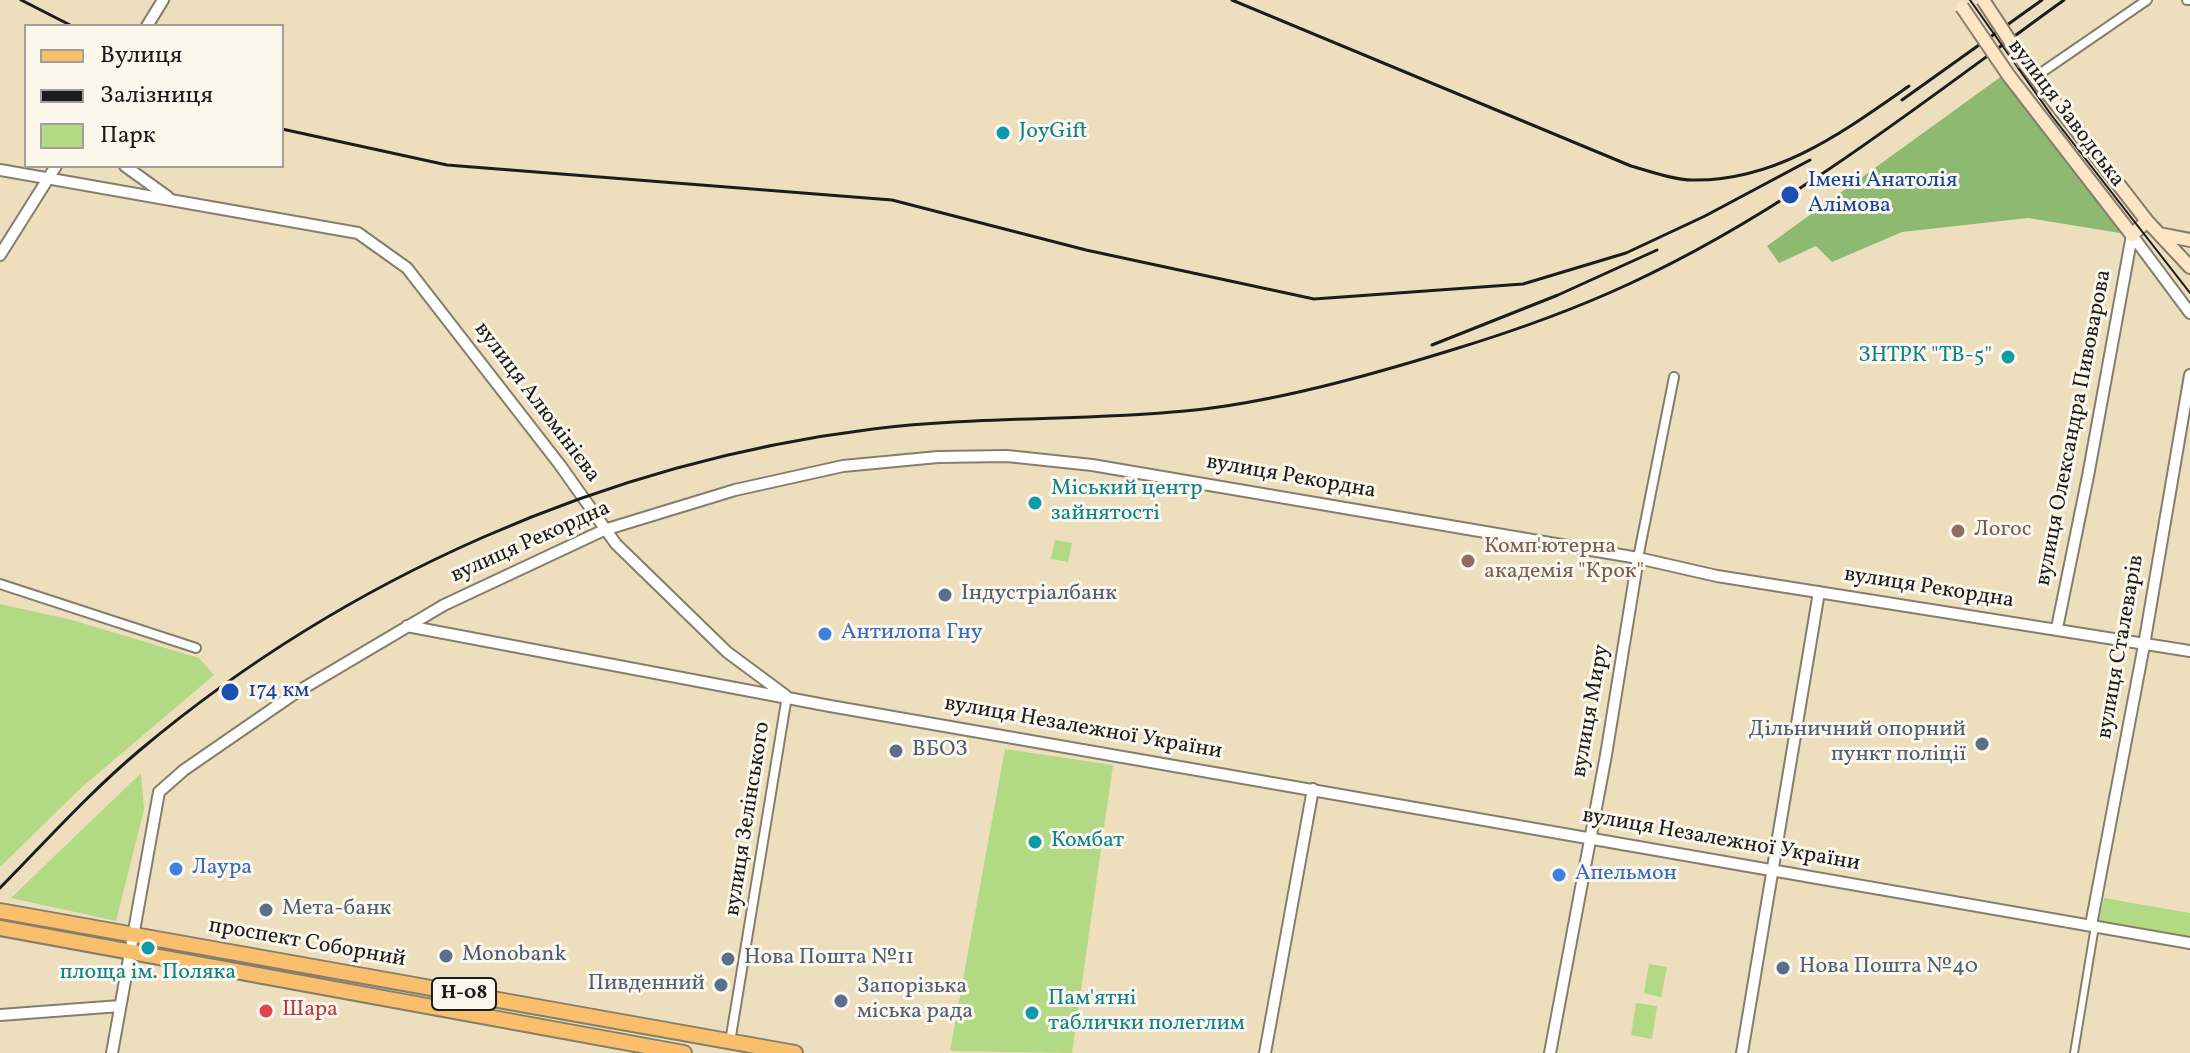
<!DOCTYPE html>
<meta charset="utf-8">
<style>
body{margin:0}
#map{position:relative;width:2190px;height:1053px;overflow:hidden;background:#eddfbd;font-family:Vollkorn,serif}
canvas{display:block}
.legend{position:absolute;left:24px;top:24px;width:260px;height:144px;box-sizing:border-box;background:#fbf7ec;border:2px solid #a29f99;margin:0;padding:10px 14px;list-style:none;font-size:24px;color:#1c1c1c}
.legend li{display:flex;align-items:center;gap:16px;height:40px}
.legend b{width:40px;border:2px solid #a29f99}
</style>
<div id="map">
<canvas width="2190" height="1053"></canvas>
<ul class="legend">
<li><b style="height:10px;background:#f9bf6d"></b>Вулиця</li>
<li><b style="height:10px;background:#1c1c1c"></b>Залізниця</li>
<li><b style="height:22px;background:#b2d983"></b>Парк</li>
</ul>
</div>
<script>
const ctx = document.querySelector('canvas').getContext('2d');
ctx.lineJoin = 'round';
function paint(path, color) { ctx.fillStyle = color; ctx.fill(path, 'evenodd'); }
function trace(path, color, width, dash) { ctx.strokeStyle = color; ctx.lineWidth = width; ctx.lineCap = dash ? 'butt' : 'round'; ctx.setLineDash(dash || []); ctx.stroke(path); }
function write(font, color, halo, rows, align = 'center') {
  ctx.font = font + ' Vollkorn,serif'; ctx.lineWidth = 6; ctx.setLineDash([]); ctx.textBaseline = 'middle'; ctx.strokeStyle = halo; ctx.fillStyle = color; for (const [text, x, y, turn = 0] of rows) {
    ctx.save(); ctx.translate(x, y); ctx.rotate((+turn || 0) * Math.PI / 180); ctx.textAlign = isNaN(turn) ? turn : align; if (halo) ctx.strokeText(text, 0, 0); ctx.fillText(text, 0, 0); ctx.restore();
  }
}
paint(new Path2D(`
 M1055 540 1072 543 1068 562 1051 559Z
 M0 604 72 620 199 658 214 675 82 787 0 867Z
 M1005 749 1113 765 1072 1053 950 1051Z
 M141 773 144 810 116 921 11 898Z
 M2104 898 2190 913V937L2099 921Z
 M1649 964 1667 967 1661 997 1644 993Z
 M1636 1003 1657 1006 1652 1039 1631 1035Z`), '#b2d983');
paint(new Path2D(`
 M2006 73 2132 235 2028 218 1902 232 1832 262 1816 246 1779 263 1767 246Z`), '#8db971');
const pedestrian = new Path2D(`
 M2074 1053 2095 926`);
const minor = new Path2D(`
 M2187 0H2190
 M2035 77 2147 0
 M1638 558 1674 377
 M0 584 196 648
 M730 1042 787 696`);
const tertiary = new Path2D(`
 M147 26 163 0
 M125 166 168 197
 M0 170 358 233 407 268 560 465 616 544 727 652 785 695
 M2132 235 2190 313
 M0 255 56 166
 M407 626 830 706 2190 943
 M2057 628 2088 476 2132 235
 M2091 925 2144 645 2190 375
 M0 1015 120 1006
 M112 1053 159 792 184 770 297 692 444 605 604 530 735 490 843 466 938 457 1007 456 1092 465 1638 558 1717 576 2190 651
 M1265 1053 1313 789
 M1550 1053 1606 755 1638 558
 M1742 1053 1819 592`);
const secondary = new Path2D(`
 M2025 64 2147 221
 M2009 76 2132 235 2147 221 2190 267
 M2159 234 2190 240`);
const primary = new Path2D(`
 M0 911 795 1053
 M0 928 684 1053`);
trace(pedestrian, '#847e6c', 10);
trace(minor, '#847e6c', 12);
trace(tertiary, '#847e6c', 14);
trace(secondary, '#847e6c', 16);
trace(primary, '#847e6c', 18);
trace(pedestrian, '#fff', 6);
trace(minor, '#fff', 8);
trace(tertiary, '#fff', 10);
trace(secondary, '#fde5c5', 12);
trace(primary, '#f9bf6d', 14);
trace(new Path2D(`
 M1970 0 2052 116 2190 293`), '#1c1c1c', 2);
trace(new Path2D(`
 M21 0 72 26
 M1232 0 1631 166C1650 171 1672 180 1691 180 1776 182 1843 132 1909 86
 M1902 100 2042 0
 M282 129 447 165 892 200 1086 250 1314 299 1523 284 1626 253 1705 216 1810 160
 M1432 345 1558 295 1657 250
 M0 888C46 841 90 792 140 750 346 577 606 462 873 429 976 416 1081 421 1185 411 1272 403 1371 375 1455 349 1514 331 1573 310 1629 284 1786 212 1924 101 2064 0`), '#1c1c1c', 3);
const secondaryBridge = new Path2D(`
 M1983 0 2025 64
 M1962 7 2009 76`);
trace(secondaryBridge, '#847e6c', 16, []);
trace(secondaryBridge, '#fde5c5', 12);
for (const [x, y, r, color] of [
 [1003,133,8,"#0f9aa8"],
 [1790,195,10,"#1a4fb4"],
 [2008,357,8,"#0f9aa8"],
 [1035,503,8,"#0f9aa8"],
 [1958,531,8,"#8d6e63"],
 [1468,561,8,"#8d6e63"],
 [945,595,8,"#5c6f8a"],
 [825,634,8,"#3f7fe0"],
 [230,692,10,"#1a4fb4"],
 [1982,744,8,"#5c6f8a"],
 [896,751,8,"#5c6f8a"],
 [1035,842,8,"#0f9aa8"],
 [176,869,8,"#3f7fe0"],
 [1559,875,8,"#3f7fe0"],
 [266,910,8,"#5c6f8a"],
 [148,948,8,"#0f9aa8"],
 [446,956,8,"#5c6f8a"],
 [728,959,8,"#5c6f8a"],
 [1783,968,8,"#5c6f8a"],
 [721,985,8,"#5c6f8a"],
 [841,1001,8,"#5c6f8a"],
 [266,1011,8,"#e0444e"],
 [1032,1013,8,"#0f9aa8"]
]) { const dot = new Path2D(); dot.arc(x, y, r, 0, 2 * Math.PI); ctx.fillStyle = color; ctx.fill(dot); trace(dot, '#fbf7ec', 3); }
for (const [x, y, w] of [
 [464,994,64]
]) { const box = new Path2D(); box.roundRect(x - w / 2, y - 16, w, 32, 6); ctx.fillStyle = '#fbf7ec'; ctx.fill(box); trace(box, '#1c1c1c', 2); }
write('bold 20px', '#1c1c1c', null, [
 ["Н-08",464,994]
]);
write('22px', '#1c1c1c', '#fbf7ec', [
 ["вулиця Заводська",2065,114,53],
 ["вулиця Алюмінієва",536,403,53],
 ["вулиця Олександра Пивоварова",2075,428,-79],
 ["вулиця Рекордна",1291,478,10],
 ["вулиця Рекордна",531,543,-24],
 ["вулиця Рекордна",1929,589,9],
 ["вулиця Сталеварів",2122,647,-80],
 ["вулиця Миру",1592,711,-80],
 ["вулиця Незалежної України",1083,729,10],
 ["вулиця Зелінського",749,819,-81],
 ["вулиця Незалежної України",1721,841,10],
 ["проспект Соборний",307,944,10]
]);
write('22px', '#0d838f', '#fbf7ec', [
 ["JoyGift",1019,133],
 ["ЗНТРК \"ТВ-5\"",1992,357,"right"],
 ["Міський центр",1051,490],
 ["зайнятості",1051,515],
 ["Комбат",1051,842],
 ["площа ім. Поляка",148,974,"center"],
 ["Пам'ятні",1048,1000],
 ["таблички полеглим",1048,1025]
], 'left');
write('22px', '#164399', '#fbf7ec', [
 ["Імені Анатолія",1808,182],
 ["Алімова",1808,207],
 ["174 км",248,692]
], 'left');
write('22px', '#785e54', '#fbf7ec', [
 ["Логос",1974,531],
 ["Комп'ютерна",1484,548],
 ["академія \"Крок\"",1484,573]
], 'left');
write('22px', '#4e5e75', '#fbf7ec', [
 ["Індустріалбанк",961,595],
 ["Дільничний опорний",1966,731,"right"],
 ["пункт поліції",1966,756,"right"],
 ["ВБОЗ",912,751],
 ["Мета-банк",282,910],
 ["Monobank",462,956],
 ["Нова Пошта №11",744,959],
 ["Нова Пошта №40",1799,968],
 ["Пивденний",705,985,"right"],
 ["Запорізька",857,988],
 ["міська рада",857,1013]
], 'left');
write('22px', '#366cbe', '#fbf7ec', [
 ["Антилопа Гну",841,634],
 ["Лаура",192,869],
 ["Апельмон",1575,875]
], 'left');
write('22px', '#be3a42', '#fbf7ec', [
 ["Шара",282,1011]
], 'left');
</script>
